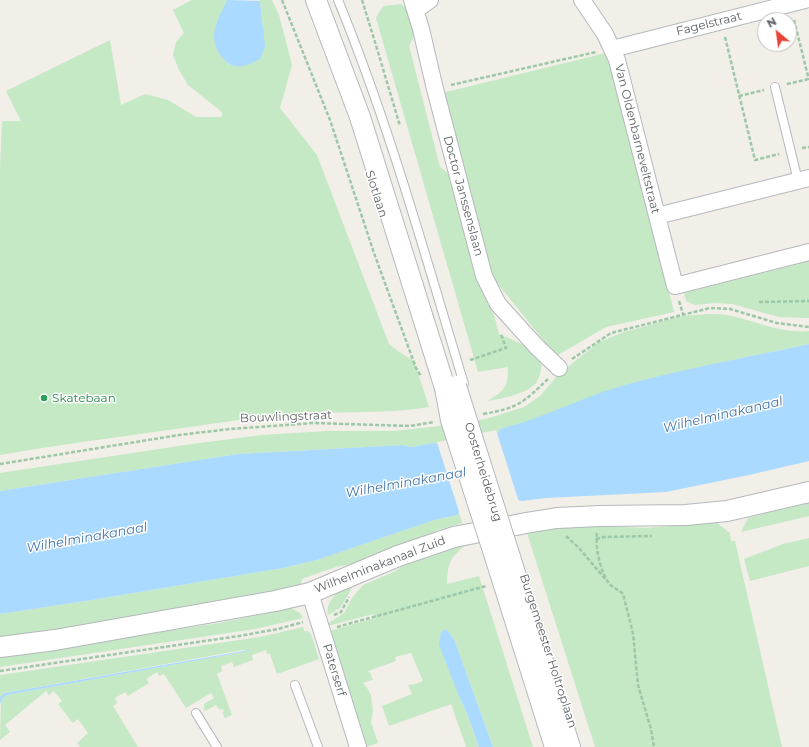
<!DOCTYPE html>
<style>
body{margin:0}
#map{position:relative;width:809px;height:747px;overflow:hidden;background:#f1efe8;font-family:Montserrat,sans-serif}
canvas{display:block}
.north{position:absolute;left:757px;top:12px;width:40px;height:40px;box-sizing:border-box;background:#fff;border:1px solid #bfc1c3;border-radius:50%;rotate:331deg;font-size:11px;font-weight:700;line-height:16px;text-align:center;color:#5f6368}
.north::after{content:'';display:block;margin:auto;width:14px;height:18px;background:#ea4335;clip-path:polygon(50% 0,100% 100%,50% 72%,0 100%)}
</style>
<div id="map">
<canvas width="809" height="747"></canvas>
<div class="north">N</div>
</div>
<script>
const ctx = document.querySelector('canvas').getContext('2d');
ctx.lineJoin = 'round';
function paint(path, color) { ctx.fillStyle = color; ctx.fill(path, 'evenodd'); }
function trace(path, color, width, dash) { ctx.strokeStyle = color; ctx.lineWidth = width; ctx.lineCap = dash ? 'butt' : 'round'; ctx.setLineDash(dash || []); ctx.stroke(path); }
function write(font, color, halo, rows, align = 'center') {
  ctx.font = font + ' Montserrat,sans-serif'; ctx.lineWidth = 3; ctx.setLineDash([]); ctx.textBaseline = 'middle'; ctx.strokeStyle = halo; ctx.fillStyle = color; for (const [text, x, y, turn = 0] of rows) {
    ctx.save(); ctx.translate(x, y); ctx.rotate((+turn || 0) * Math.PI / 180); ctx.textAlign = isNaN(turn) ? turn : align; if (halo) ctx.strokeText(text, 0, 0); ctx.fillText(text, 0, 0); ctx.restore();
  }
}
paint(new Path2D(`
 M192 0H227C216 28 205 41 230 65L263 28 260 0H272L279 15 292 65 280 108 317 155 389 344 398 351 414 361 429 407C381 415 333 410 285 415 245 418 207 425 168 430 112 438 56 445 0 455V169L2 121H21L6 91 110 40 121 105 145 94 168 100 196 117H222V112L188 85 179 70 173 55 176 42 184 33 173 10Z
 M402 4 403 7 409 5 417 31 409 46 440 167 448 173 476 275 494 315 499 334C509 339 531 346 538 354 541 358 542 364 541 369 540 374 539 379 536 383 527 394 500 399 487 401 505 391 508 387 508 367L478 372 376 18 383 6Z
 M610 52 674 312 606 327 556 356 494 279 442 93Z
 M809 261V318L779 317 732 304 715 303 695 305 686 301 684 293Z
 M708 314C714 314 721 314 727 315 754 320 781 334 809 331V344L710 365 521 424 500 429 499 432 436 444 433 443 411 447 403 445 238 454 0 491V473L192 444 262 435 327 431H393L431 427 486 419 524 407 540 396 559 374 599 342 624 332 682 316Z
 M809 502V516L741 532 748 518Z
 M459 512 462 523 435 531V533L407 542 366 561 336 567 304 578 301 581 302 585 276 593 0 640V614L92 600 283 568 317 560 433 520 457 515Z
 M716 522 730 533 731 541H735L782 747H595L527 533 548 529 582 525 646 528Z
 M809 538V566L750 581 744 559 783 544Z
 M466 545C449 558 448 563 447 584L479 576 533 747H493L454 639 446 629 459 696 468 716 479 747H466L451 704 389 726 382 706 412 694 408 685 416 684 423 681 411 653 395 657 396 661 368 671 369 673 370 672 373 680 363 683 367 688 371 695 373 711 371 722 378 743 366 747 329 631 376 618 373 614 328 626 329 623 344 613 352 598 363 585 396 571 406 563 447 548Z
 M350 586 352 588 340 608 328 615C326 606 331 599 337 593L336 591Z
 M291 607V608L300 613 303 618 255 629 0 667V657L219 623 268 613Z
 M303 627 304 631H308L311 634 319 659 277 674 270 654H267L266 650 252 655 253 660 234 667 232 662 221 666 222 671 217 674 232 715 225 718 222 713 224 711 222 709 220 710 216 705 205 711 204 709V704L214 698 211 693 186 708 164 674 159 676 157 672 146 679 149 683 128 696 125 692 115 698 117 703 113 706 138 747H80L77 743 88 733 78 719 73 723 58 704 62 701 54 691 49 695 46 691 5 725 10 732 0 740 1 701 2 698 7 695 249 651 243 650 5 693 0 697V675L260 637Z`), '#c5e8c5');
paint(new Path2D(`
 M227 0 260 1 265 47 260 59C244 67 234 72 221 56 217 51 214 43 214 36 214 24 223 10 227 0Z
 M809 344V461L749 475 666 492 546 498 522 501 517 500 460 511 457 515 434 520 317 560 283 568 92 600 0 614V491L238 454 403 445 411 447 433 443 436 444 499 432 500 429C541 419 578 399 618 387 681 369 745 358 809 344Z
 M446 629 454 639 493 747H479L468 716 459 696 439 645 441 632Z
 M249 650V651L7 695 2 698 0 705V697L5 693Z`), '#aadaff');
paint(new Path2D(`
 M496 430 519 502 461 513 460 515 437 442Z`), '#f1efe8');
const service = new Path2D(`
 M338 0C389 124 425 255 464 384
 M775 87 798 181
 M295 685 318 747
 M196 713 217 747`);
const minor = new Path2D(`
 M412 0 421 29 435 89 484 276 498 304 536 346 559 368
 M582 0 605 34 617 60 675 286 809 252
 M416 10 430 0
 M612 49 805 0
 M657 216 809 178
 M310 593 358 747`);
const tertiary = new Path2D(`
 M316 0 360 117 445 388
 M510 557 570 747
 M496 560 555 747
 M0 647 55 640 275 601 310 593 398 556 454 537 526 523 557 518 600 516 686 515 727 511 809 492`);
trace(service, '#b5b8bc', 10);
trace(minor, '#b5b8bc', 18);
trace(tertiary, '#b5b8bc', 22);
trace(new Path2D(`
 M282 0 330 120 374 253 416 368 421 376
 M362 0 375 42 400 126
 M794 20 809 80
 M725 37 755 160 779 154
 M787 84 809 79
 M451 85 596 52
 M739 96 764 90
 M802 148 809 147
 M679 301 683 314
 M759 302 809 301
 M572 359 611 333 710 308 730 309 777 323 809 327
 M470 360 506 348 501 334
 M483 414C518 408 523 403 548 379
 M0 464 179 435 230 429 314 423 410 426 434 422
 M597 533C595 547 600 570 608 582 611 587 619 590 623 594L633 633 638 685 651 729 654 747
 M566 536 579 548 606 580
 M596 539 604 537 652 536
 M334 615 341 612 349 597
 M337 627 486 586
 M0 671 239 636 278 629 303 622`), '#9cc7a9', 2.5, [4, 2]);
trace(service, '#fff', 8);
trace(minor, '#fff', 16);
trace(tertiary, '#fff', 20);
const tertiaryBridge = new Path2D(`
 M456 386 510 557
 M445 388 451 420 496 560`);
trace(tertiaryBridge, '#b5b8bc', 22, []);
trace(tertiaryBridge, '#fff', 20);
for (const [x, y, r, color] of [
 [44,398,4,"#2e9e5b"]
]) { const dot = new Path2D(); dot.arc(x, y, r, 0, 2 * Math.PI); ctx.fillStyle = color; ctx.fill(dot); trace(dot, '#fff', 1.5); }
write('12px', '#5f6368', '#fff', [
 ["Fagelstraat",709,24,-14],
 ["Van Oldenbarneveltstraat",637,139,76],
 ["Slotlaan",376,194,72],
 ["Doctor Janssenslaan",463,196,75],
 ["Bouwlingstraat",286,417,-2],
 ["Oosterheidebrug",483,472,73],
 ["Wilhelminakanaal Zuid",380,565,-21],
 ["Burgemeester Holtroplaan",548,651,72],
 ["Paterserf",334,670,73]
]);
write('12px', '#27864d', '#fff', [
 ["Skatebaan",52,398]
], 'left');
write('italic 13px', '#4174aa', '#fff', [
 ["Wilhelminakanaal",723,415,-13],
 ["Wilhelminakanaal",406,483,-10],
 ["Wilhelminakanaal",87,538,-10]
]);
</script>
